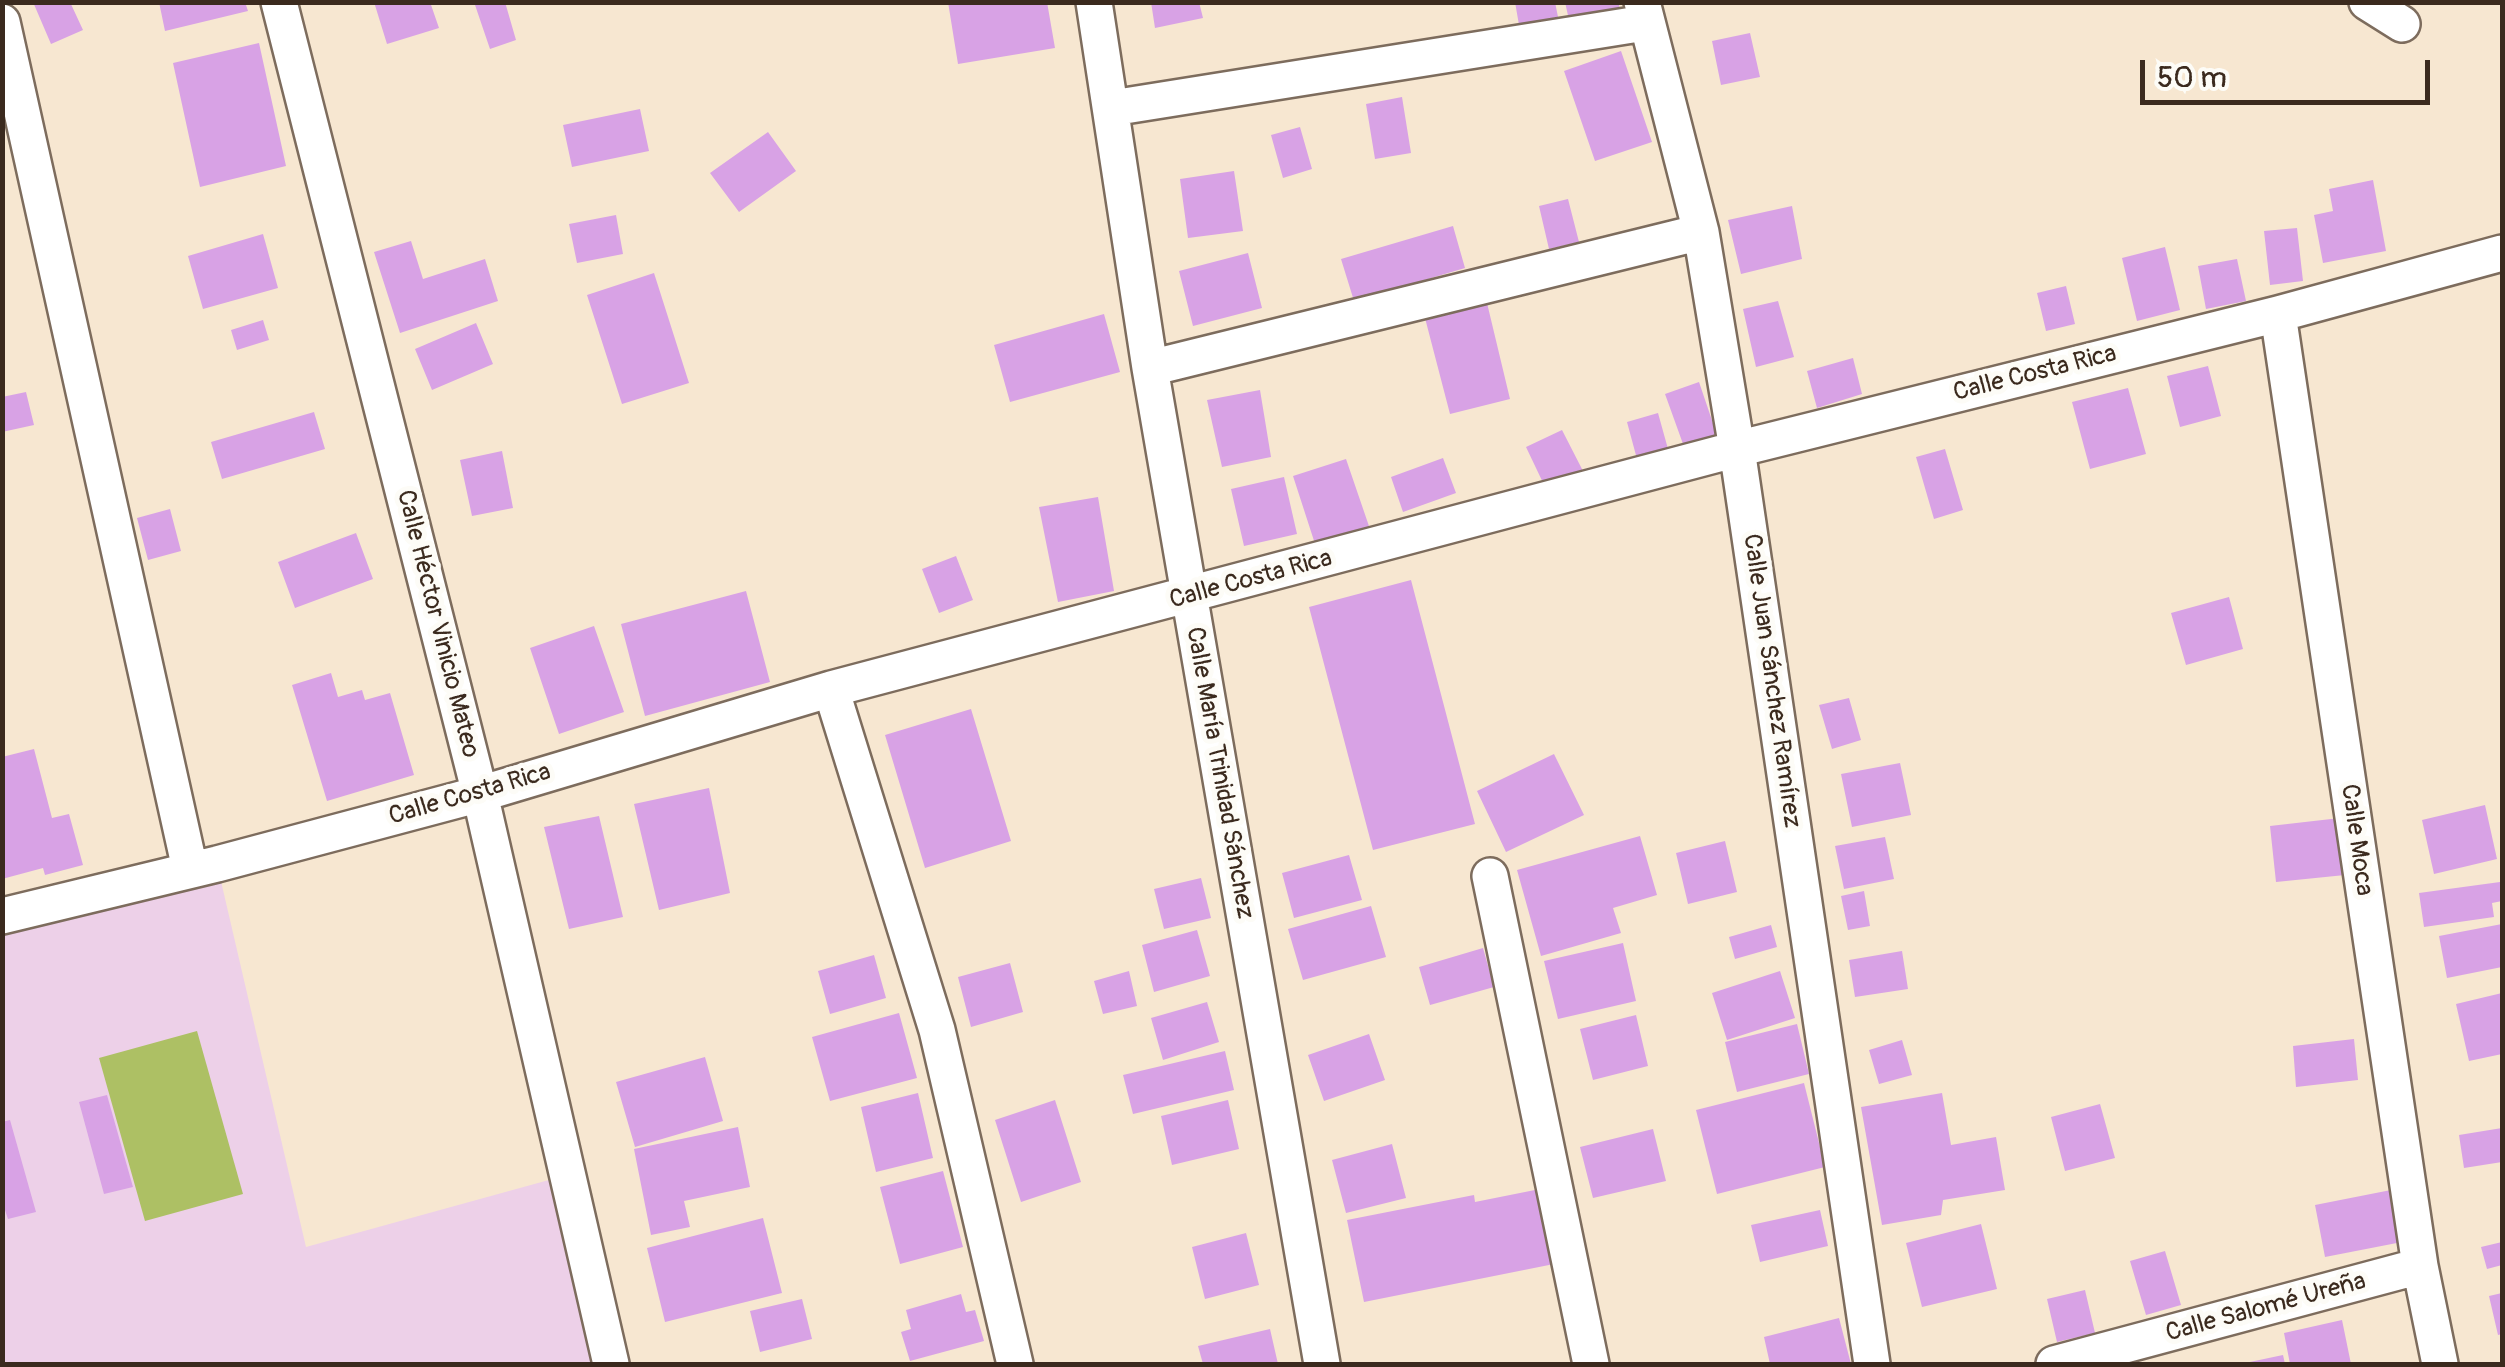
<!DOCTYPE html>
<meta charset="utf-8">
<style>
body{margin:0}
#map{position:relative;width:2505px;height:1367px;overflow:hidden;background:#f7e7d1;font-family:Pangolin,sans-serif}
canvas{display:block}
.frame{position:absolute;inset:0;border:5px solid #3b2a1e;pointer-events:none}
.scale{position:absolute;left:2140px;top:60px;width:290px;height:45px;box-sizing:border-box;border:5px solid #3b2a1e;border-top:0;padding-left:12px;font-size:30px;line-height:35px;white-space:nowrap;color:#3b2a1e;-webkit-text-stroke:8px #fdfcf7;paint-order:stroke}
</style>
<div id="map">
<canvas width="2505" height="1367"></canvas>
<div class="frame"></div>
<div class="scale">50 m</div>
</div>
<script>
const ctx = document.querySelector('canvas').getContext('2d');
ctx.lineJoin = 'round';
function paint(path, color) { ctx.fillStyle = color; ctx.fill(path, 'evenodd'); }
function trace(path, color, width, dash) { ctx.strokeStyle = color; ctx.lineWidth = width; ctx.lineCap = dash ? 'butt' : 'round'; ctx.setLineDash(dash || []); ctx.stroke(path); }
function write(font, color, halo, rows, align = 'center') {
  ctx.font = font + ' Pangolin,sans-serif'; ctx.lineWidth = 10; ctx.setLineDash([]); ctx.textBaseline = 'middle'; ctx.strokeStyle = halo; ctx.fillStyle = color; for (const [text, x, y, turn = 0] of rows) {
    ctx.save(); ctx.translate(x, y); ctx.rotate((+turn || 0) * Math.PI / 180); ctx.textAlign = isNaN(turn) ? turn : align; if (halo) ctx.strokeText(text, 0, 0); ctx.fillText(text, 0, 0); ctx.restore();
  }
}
paint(new Path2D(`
 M217 864 306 1247 567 1175 611 1364H3V916Z`), '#edd0e8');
paint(new Path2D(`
 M197 1031 243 1194 145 1221 99 1058Z`), '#adc064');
paint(new Path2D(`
 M33 2H70L83 30 51 44Z
 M159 2H245L248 11 165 31Z
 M374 2H430L439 28 387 44Z
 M474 2H505L516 40 490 49Z
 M948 2H1047L1055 48 958 64Z
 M1151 2H1199L1203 18 1155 28Z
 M1515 2H1555L1558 17 1519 25Z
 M1565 2H1618L1620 9 1569 20Z
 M1750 33 1760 77 1721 85 1712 41Z
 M259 43 286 166 200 187 173 63Z
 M1621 51 1652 142 1595 161 1564 71Z
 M1402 97 1411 153 1375 159 1366 104Z
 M640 109 649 151 572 167 563 125Z
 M1300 127 1312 169 1283 178 1271 135Z
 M768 132 796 171 739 212 710 173Z
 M1234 171 1243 231 1188 238 1180 179Z
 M2373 180 2386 251 2323 263 2314 215 2333 211 2329 189Z
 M1568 199 1579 242 1549 249 1539 206Z
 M1792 206 1802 259 1741 274 1728 220Z
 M616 215 623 254 577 263 569 224Z
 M1453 226 1465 268 1354 301 1341 259Z
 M2297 228 2303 281 2270 285 2264 231Z
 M263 234 278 288 203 309 188 256Z
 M411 241 423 279 485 259 498 301 400 333 374 252Z
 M2165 247 2180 310 2137 321 2122 258Z
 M1248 253 1262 308 1193 326 1179 271Z
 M2237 259 2246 301 2206 309 2198 266Z
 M654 273 689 383 622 404 587 295Z
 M2066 286 2075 324 2046 331 2037 293Z
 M1778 301 1794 357 1756 367 1743 309Z
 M1487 303 1510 399 1450 414 1425 318Z
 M1104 314 1120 372 1010 402 994 345Z
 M263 320 269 340 237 350 231 330Z
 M476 323 493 364 432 390 415 349Z
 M1853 358 1862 394 1817 408 1807 371Z
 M2208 366 2221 416 2180 427 2167 376Z
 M1699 382 1720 444 1687 455 1665 394Z
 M2128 388 2146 454 2090 469 2072 402Z
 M1260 390 1271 457 1222 467 1207 400Z
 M26 392 34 425 2 432V397Z
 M314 412 325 449 222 479 211 442Z
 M1658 413 1668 449 1637 459 1627 422Z
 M1562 430 1583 471 1546 489 1526 447Z
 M1945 449 1963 510 1934 519 1916 457Z
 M502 451 513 508 472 516 460 460Z
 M1443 458 1456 493 1403 512 1391 477Z
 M1346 459 1371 532 1317 550 1293 476Z
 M1284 477 1297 534 1244 546 1231 489Z
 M1098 497 1114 591 1058 602 1039 507Z
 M170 509 181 551 148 560 137 518Z
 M356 533 373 579 295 608 278 562Z
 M956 556 973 600 939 613 922 569Z
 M1411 580 1475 824 1373 850 1309 607Z
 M746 591 770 682 645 716 621 624Z
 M2229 597 2243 649 2186 665 2171 613Z
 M594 626 624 712 559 734 530 648Z
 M331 673 338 697 362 690 365 700 390 693 414 775 327 801 292 685Z
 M1849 698 1861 740 1832 749 1819 705Z
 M971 709 1011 841 925 868 885 735Z
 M34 749 52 818 69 814 83 865 45 875 43 868 2 879V757Z
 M1554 754 1584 815 1506 852 1477 791Z
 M1900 763 1911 815 1852 827 1841 774Z
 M709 788 730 893 659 910 634 804Z
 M2485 805 2497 859 2434 874 2422 820Z
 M599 816 623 917 569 929 544 827Z
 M2340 818 2345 875 2276 882 2270 826Z
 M1640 836 1657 895 1613 908 1621 933 1541 956 1517 870Z
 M1885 837 1894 879 1844 889 1835 846Z
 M1725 841 1737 892 1688 904 1676 853Z
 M1349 855 1362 900 1294 918 1282 873Z
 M1201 878 1211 918 1164 929 1154 889Z
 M2500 882 2502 901 2492 903 2494 917 2424 927 2419 893Z
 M1864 891 1870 926 1848 930 1841 896Z
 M1371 906 1386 957 1303 980 1288 929Z
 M2502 924V967L2447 978 2439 936Z
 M1771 925 1777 947 1735 959 1729 937Z
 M1197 930 1210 976 1154 992 1142 945Z
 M1623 943 1636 1001 1558 1019 1544 961Z
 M1483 948 1494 987 1430 1005 1419 967Z
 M1902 951 1908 989 1855 997 1849 960Z
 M874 955 886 998 830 1014 818 971Z
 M1010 963 1023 1012 971 1027 958 977Z
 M1129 971 1137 1006 1103 1014 1094 981Z
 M1780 971 1795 1018 1727 1040 1712 993Z
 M2502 993V1054L2469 1061 2456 1004Z
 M1207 1002 1219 1042 1163 1060 1151 1018Z
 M899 1013 917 1078 830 1101 812 1037Z
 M1636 1015 1648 1066 1593 1080 1580 1029Z
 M1797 1024 1809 1074 1737 1092 1725 1042Z
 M1369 1034 1385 1080 1324 1101 1308 1055Z
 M2354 1039 2358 1080 2296 1087 2293 1046Z
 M1902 1040 1912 1075 1879 1084 1869 1050Z
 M1225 1051 1234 1090 1133 1114 1123 1075Z
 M705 1057 723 1121 635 1147 616 1082Z
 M1804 1083 1825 1167 1717 1194 1696 1110Z
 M918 1093 933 1158 876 1172 861 1107Z
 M1942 1093 1951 1145 1996 1137 2005 1190 1943 1200 1941 1215 1882 1225 1861 1107Z
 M107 1095 133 1187 104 1194 79 1102Z
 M1055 1100 1081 1182 1021 1202 995 1120Z
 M1228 1100 1239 1149 1172 1165 1161 1116Z
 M2100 1104 2115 1158 2065 1171 2051 1117Z
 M10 1120 36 1212 8 1219 2 1201V1122Z
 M738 1127 750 1187 684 1201 690 1227 651 1235 634 1149Z
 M2502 1128V1162L2464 1168 2459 1135Z
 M1653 1129 1666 1181 1593 1198 1580 1147Z
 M1392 1144 1406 1198 1346 1213 1332 1160Z
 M943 1171 963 1247 900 1264 880 1187Z
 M1540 1189 1554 1264 1364 1302 1347 1220 1474 1195 1475 1202Z
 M2391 1190 2402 1242 2325 1257 2315 1205Z
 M1820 1210 1828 1246 1760 1262 1751 1225Z
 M763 1218 782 1293 665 1322 647 1248Z
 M1981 1224 1997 1289 1922 1307 1906 1243Z
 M1246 1233 1259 1285 1205 1299 1192 1247Z
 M2502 1242V1265L2487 1269 2481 1247Z
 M2165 1251 2181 1305 2146 1315 2130 1261Z
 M2085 1290 2095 1333 2057 1342 2047 1299Z
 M2502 1293V1334L2498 1335 2489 1296Z
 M961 1294 966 1312 975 1310 984 1341 910 1361 901 1332 911 1329 906 1310Z
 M802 1299 812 1339 760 1352 750 1311Z
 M1839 1318 1851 1364H1770L1764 1337Z
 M2342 1320 2351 1364H2290L2284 1333Z
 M1270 1329 1278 1364H1203L1198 1346Z
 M2283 1355 2285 1364H2245V1363Z`), '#d8a2e5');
const minor = new Path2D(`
 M279 2 480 794 611 1364
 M1094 2 1150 368 1322 1364
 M1642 2 1701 232 1737 449 1872 1364
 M2367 2 2402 24
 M2 22 190 869
 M1112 108 1645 23
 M2278 314 2420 1266 2440 1364
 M1150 368 1701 232
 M831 689 937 1030 1015 1364
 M1490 876 1591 1364
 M2 916 217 864 480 794 831 689 1737 449 2278 314 2502 253
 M2054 1364 2420 1266`);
trace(minor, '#7d6c5d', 40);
trace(minor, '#fff', 35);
write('25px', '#3b2a1e', '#fdfcf7', [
 ["Calle Costa Rica",2035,374,-14],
 ["Calle Costa Rica",1251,580,-15],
 ["Calle Héctor Vinicio Mateo",437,624,76],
 ["Calle Juan Sánchez Ramírez",1771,681,82],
 ["Calle María Trinidad Sánchez",1219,773,80],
 ["Calle Costa Rica",470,795,-16],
 ["Calle Moca",2356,840,82],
 ["Calle Salomé Ureña",2266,1308,-15]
]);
</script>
